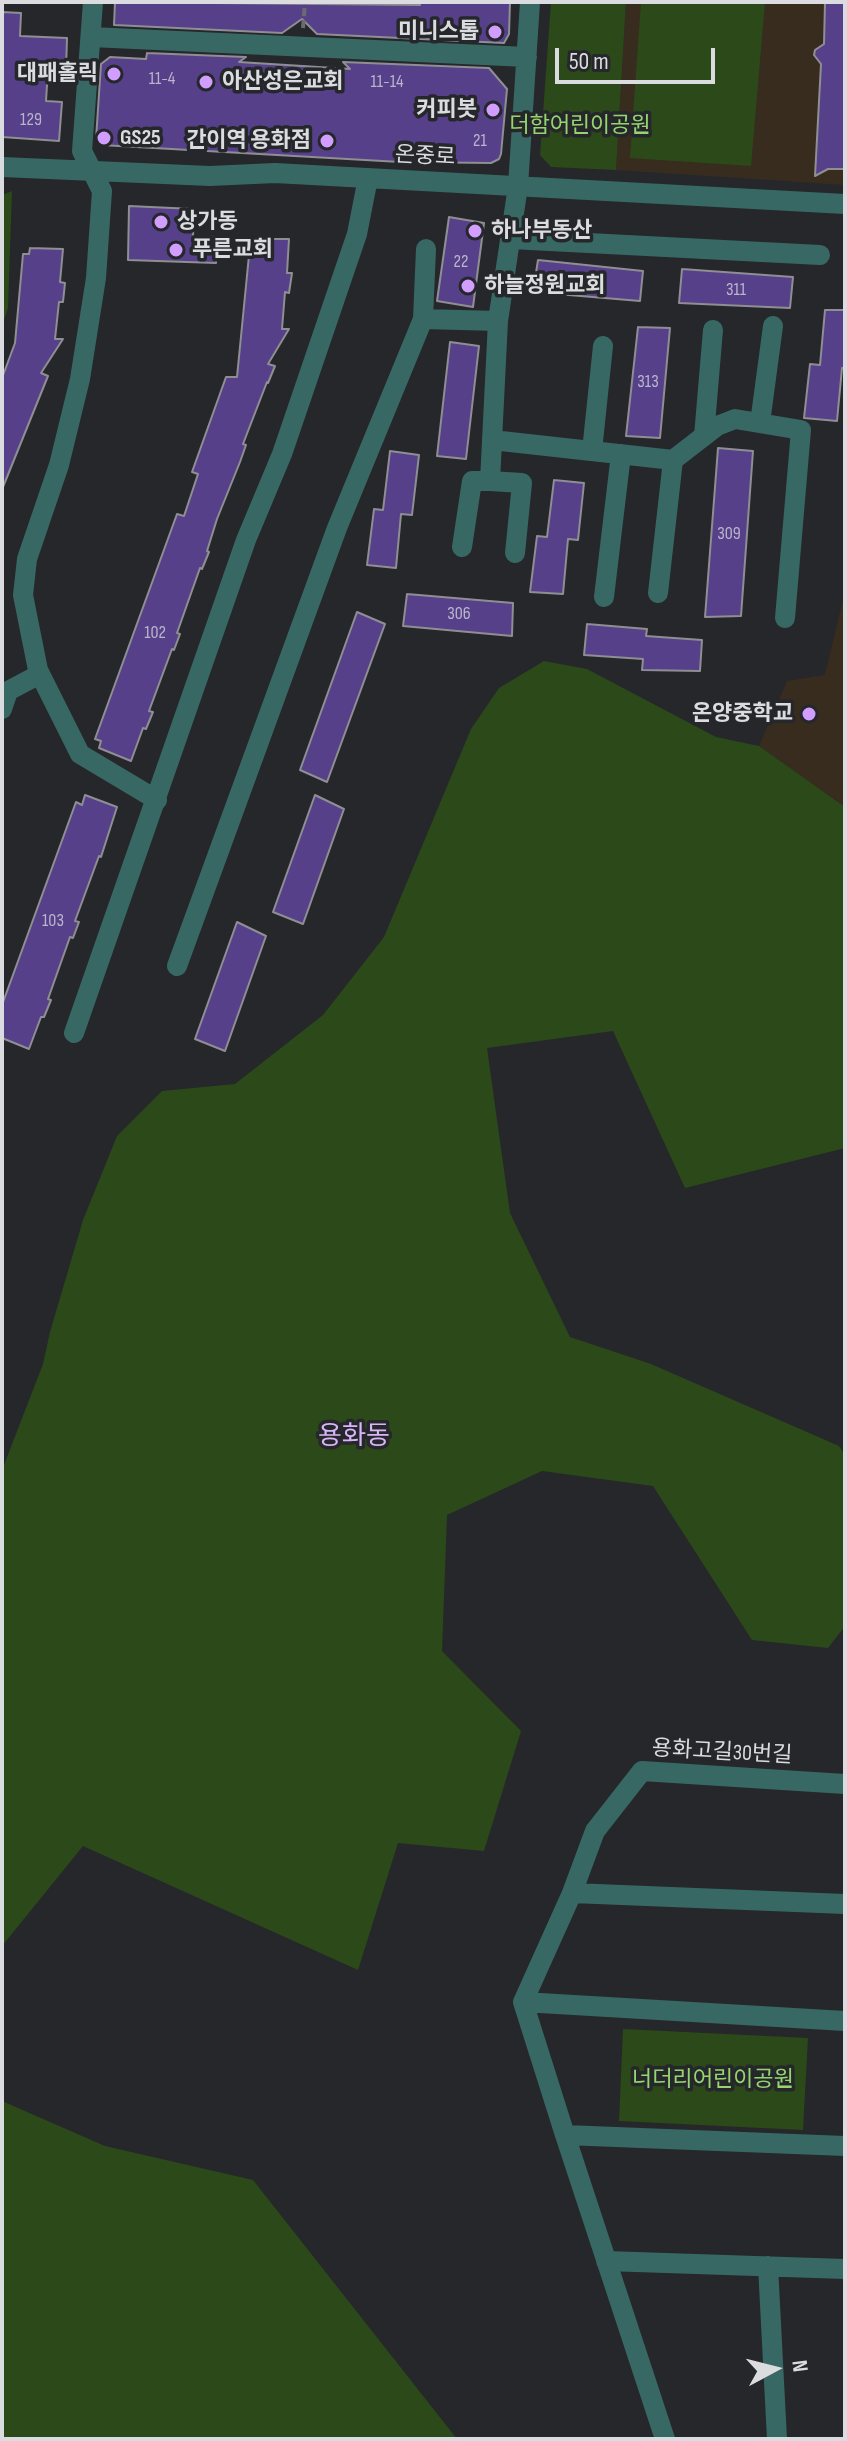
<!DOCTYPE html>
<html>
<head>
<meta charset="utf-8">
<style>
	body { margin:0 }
	#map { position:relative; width:847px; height:2441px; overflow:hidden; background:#25272b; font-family:"Sofia Sans Condensed",sans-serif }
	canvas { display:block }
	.frame { position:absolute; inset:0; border:4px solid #dbdcdf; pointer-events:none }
	.north { position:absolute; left:735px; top:2329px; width:80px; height:80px; -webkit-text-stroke:6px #25272b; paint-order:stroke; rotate:83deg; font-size:22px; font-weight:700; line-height:32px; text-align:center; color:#dbdcdf }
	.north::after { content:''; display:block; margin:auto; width:28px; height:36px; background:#dbdcdf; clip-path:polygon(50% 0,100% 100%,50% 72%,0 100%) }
	.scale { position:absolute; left:555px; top:48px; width:160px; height:36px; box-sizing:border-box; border:4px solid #dbdcdf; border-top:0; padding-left:10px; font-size:24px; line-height:28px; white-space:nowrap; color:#dbdcdf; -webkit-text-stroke:6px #25272b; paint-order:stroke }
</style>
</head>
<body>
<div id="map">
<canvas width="847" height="2441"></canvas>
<div class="frame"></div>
<div class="north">N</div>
<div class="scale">50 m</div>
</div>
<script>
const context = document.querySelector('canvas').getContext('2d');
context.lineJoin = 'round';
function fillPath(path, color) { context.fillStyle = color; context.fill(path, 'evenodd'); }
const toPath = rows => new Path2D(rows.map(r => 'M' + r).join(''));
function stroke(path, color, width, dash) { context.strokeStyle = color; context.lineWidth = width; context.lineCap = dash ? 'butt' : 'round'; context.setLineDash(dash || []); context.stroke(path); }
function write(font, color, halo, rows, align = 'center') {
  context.font = font + ' "Sofia Sans Condensed","Noto Sans KR",sans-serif'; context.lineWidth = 7; context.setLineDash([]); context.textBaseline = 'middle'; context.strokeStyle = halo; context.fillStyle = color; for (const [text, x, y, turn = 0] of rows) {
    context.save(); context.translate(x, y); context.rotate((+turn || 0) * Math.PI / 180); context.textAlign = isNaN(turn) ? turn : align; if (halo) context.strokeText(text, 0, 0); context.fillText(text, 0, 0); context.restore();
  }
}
const education = toPath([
	[626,2,845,2,845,185,616,170],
	[845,591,845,807,759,746,787,681,825,675]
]);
const green = toPath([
	[551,2,626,2,616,170,551,167,540,155],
	[641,2,765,2,751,166,630,158],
	[12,191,8,308,2,326,2,195],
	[544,661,587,669,716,737,759,746,845,807,845,1148,685,1188,613,1031,487,1048,510,1213,570,1337,651,1364,839,1446,845,1455,845,1626,828,1648,752,1640,653,1486,542,1471,447,1515,442,1651,521,1731,484,1851,398,1843,358,1970,83,1846,2,1946,2,1470,43,1364,50,1332,83,1220,117,1136,162,1091,235,1084,323,1015,384,937,471,729,499,688],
	[623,2029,808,2038,803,2130,619,2121],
	[2,2101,105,2146,253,2180,457,2439,2,2439]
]);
const building = toPath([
	[115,2,420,5,420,2,510,2,509,34,504,43,317,34,302,19,282,33,114,25,115,2],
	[825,2,845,3,845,169,828,169,815,176,821,64,814,55,815,50,824,44,825,2],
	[2,12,21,13,20,36,67,38,66,70,48,69,46,101,62,102,59,141,2,137,2,12],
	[147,53,246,57,239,62,350,69,343,62,489,68,507,89,501,154,499,159,491,163,400,162,101,145,96,139,101,64,110,57,146,59,147,53],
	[129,206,194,209,193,236,216,237,216,263,128,260,129,206],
	[449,217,484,223,473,307,437,301,449,217],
	[256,239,289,239,287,273,292,273,289,293,285,292,282,329,289,329,268,364,275,366,268,383,267,382,243,444,246,445,240,462,217,519,207,551,209,552,202,569,200,568,177,633,180,634,174,650,172,649,149,711,153,712,146,729,143,728,131,761,99,748,101,741,95,739,177,514,184,516,198,474,192,472,226,377,237,377,250,245,256,245,256,239],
	[30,248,63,249,60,282,65,283,63,302,59,302,55,339,63,339,41,373,48,376,3,487,2,378,15,343,23,254,29,254,30,248],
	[538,260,643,271,640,301,533,292,538,260],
	[682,269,793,277,790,308,679,303,682,269],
	[825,310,845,310,845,368,842,368,837,421,804,418,810,364,820,365,825,310],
	[638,327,670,328,660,438,626,436,638,327],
	[450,342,479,346,466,459,437,456,450,342],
	[718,448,753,451,741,616,705,617,718,448],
	[390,451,419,455,412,515,401,514,396,568,367,565,374,509,383,510,390,451],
	[554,480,584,483,578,540,568,539,563,594,530,592,537,536,547,537,554,480],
	[407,594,513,603,512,636,403,626,407,594],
	[357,612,385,624,327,782,300,770,357,612],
	[587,624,647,629,646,636,702,640,700,671,642,670,643,659,584,655,587,624],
	[85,795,117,807,101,857,99,856,75,921,79,922,73,938,70,937,48,999,51,1000,44,1017,41,1017,29,1049,2,1038,2,1005,76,802,82,805,85,795],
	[315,795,344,809,303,924,273,912,315,795],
	[237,922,266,936,225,1051,195,1039,237,922]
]);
const path = toPath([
	[303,28,305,2]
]);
const minor = toPath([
	[93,2,82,151,102,191,96,278,80,379,59,465,27,559,23,595,38,670,80,754,157,800],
	[91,37,527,57],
	[2,167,210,176,275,173,845,204],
	[511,239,820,255],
	[423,319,426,249],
	[498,321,490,481,522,483,515,553],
	[760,423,773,326],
	[704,436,713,330],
	[492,440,673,460,717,426,735,419,801,430,785,618],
	[592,451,603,346],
	[462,547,472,481,490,481],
	[658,593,673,460],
	[604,597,621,454],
	[2,709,8,691,40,674],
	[177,966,337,528,423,319,498,321,518,186,530,2],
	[74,1033,246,540,282,454,357,234,368,178],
	[845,1784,642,1771,595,1831,572,1893,845,1904],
	[572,1893,523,2002,565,2135,845,2146],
	[523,2002,845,2021],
	[565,2135,665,2439],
	[606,2261,845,2269],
	[768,2266,777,2439]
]);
const markers = [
	[495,32,8,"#d19dfe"],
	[114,74,8,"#d19dfe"],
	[206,82,8,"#d19dfe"],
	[493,110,8,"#d19dfe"],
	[104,138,8,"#d19dfe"],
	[327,141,8,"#d19dfe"],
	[161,222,8,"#d19dfe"],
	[475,231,8,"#d19dfe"],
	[176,250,8,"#d19dfe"],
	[468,286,8,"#d19dfe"],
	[809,714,8,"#d19dfe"]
];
const numberNames = [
	["11-4",162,79],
	["11-14",387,82],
	["129",31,120],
	["21",480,141],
	["22",461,262],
	["311",736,290],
	["313",648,382],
	["309",729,534],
	["306",459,614],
	["102",155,633],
	["103",53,921]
];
const poiNames = [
	["미니스톱",479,32,"right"],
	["대패홀릭",98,74,"right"],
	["아산성은교회",222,82],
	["커피봇",477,110,"right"],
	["GS25",120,138],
	["간이역 용화점",311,141,"right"],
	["상가동",177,222],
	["하나부동산",491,231],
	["푸른교회",192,250],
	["하늘정원교회",484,286],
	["온양중학교",793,714,"right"]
];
const parkNames = [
	["더함어린이공원",580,126],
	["너더리어린이공원",713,2080]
];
const streetNames = [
	["온중로",425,157,3],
	["용화고길30번길",722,1753,3]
];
const quarterNames = [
	["용화동",354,1437]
];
fillPath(education, '#382c1e');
fillPath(green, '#2c4919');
fillPath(building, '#57408a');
stroke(building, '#8f8e92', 2);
stroke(path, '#6a6b6f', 4, [8, 4]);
stroke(minor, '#386863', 20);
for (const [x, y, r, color] of markers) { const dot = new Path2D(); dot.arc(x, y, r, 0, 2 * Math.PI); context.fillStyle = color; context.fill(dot); stroke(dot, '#25272b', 3); }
write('18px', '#bab5ca', null, numberNames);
write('bold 22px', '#dbdcdf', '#25272b', poiNames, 'left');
write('22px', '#95d56f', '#25272b', parkNames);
write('22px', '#dbdcdf', '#25272b', streetNames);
write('26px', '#d8b5f8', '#25272b', quarterNames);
</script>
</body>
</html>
